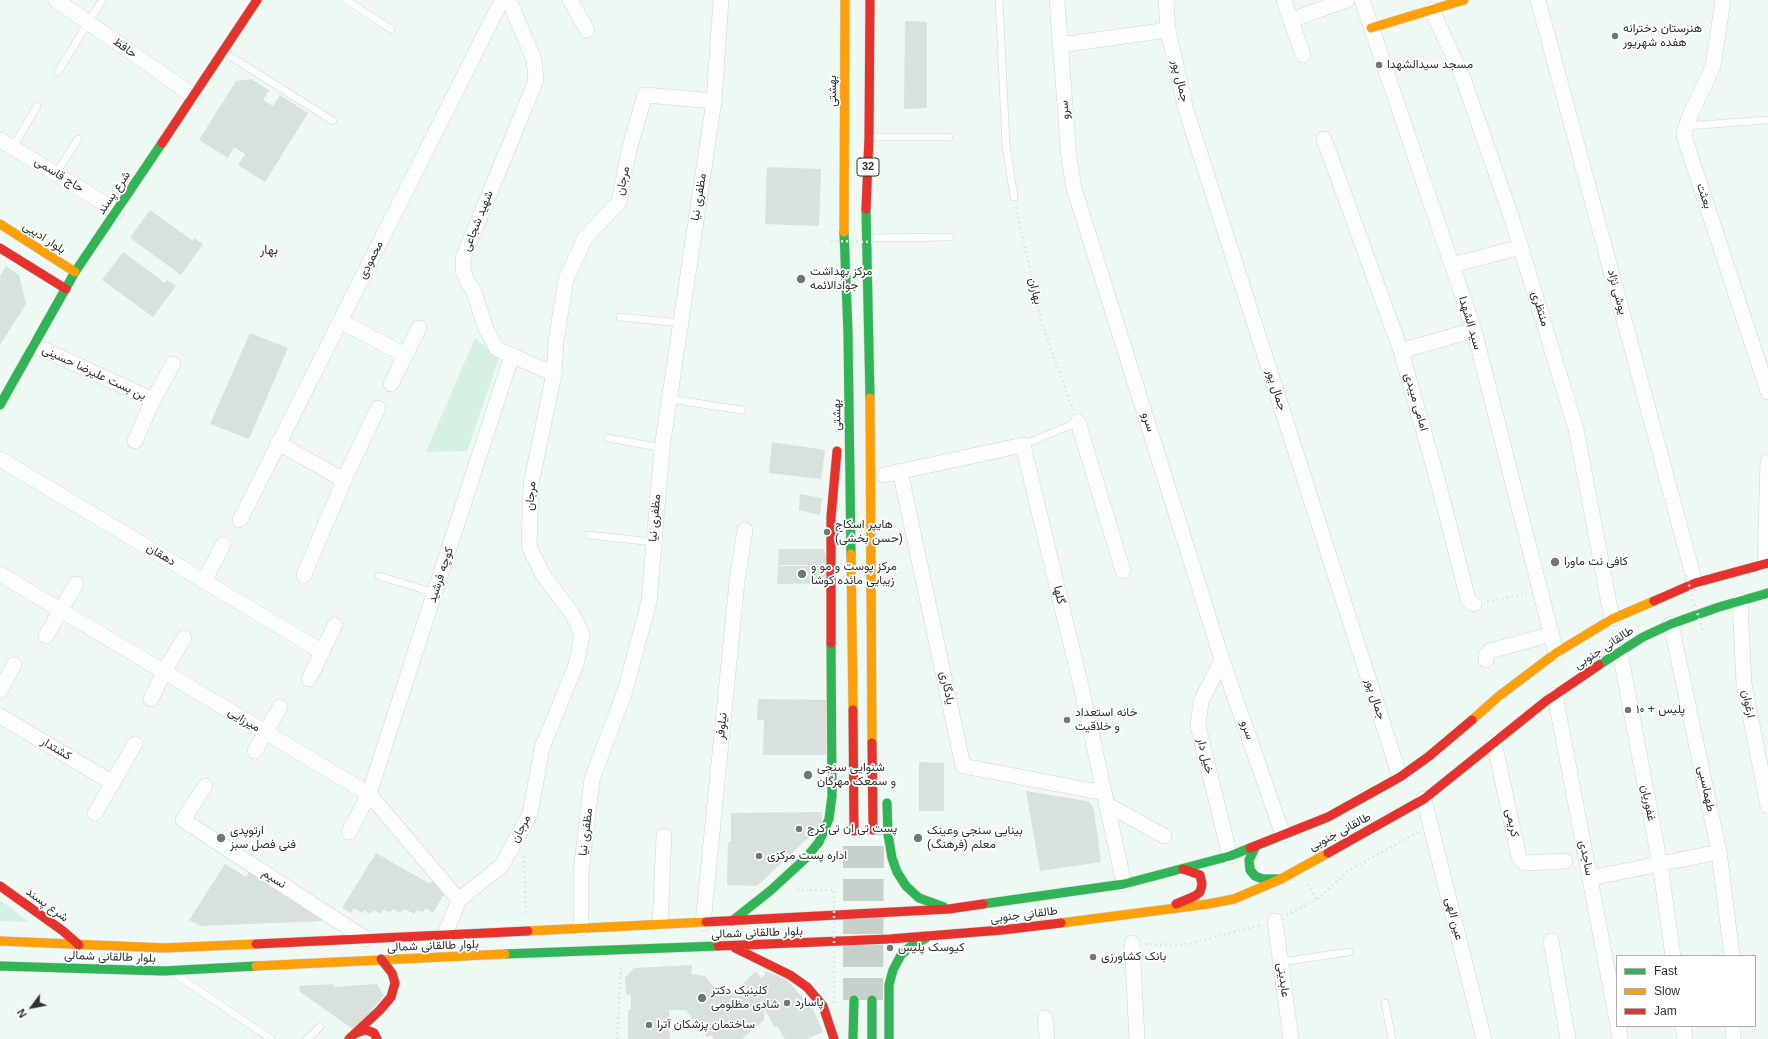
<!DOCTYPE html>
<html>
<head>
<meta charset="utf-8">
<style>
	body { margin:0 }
	#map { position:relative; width:1768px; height:1039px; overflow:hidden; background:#eef9f3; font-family:Helvetica,sans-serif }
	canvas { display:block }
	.legend { position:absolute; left:1616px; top:955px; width:140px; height:72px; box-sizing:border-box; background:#fff; border:1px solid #aaadab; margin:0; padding:5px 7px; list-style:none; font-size:12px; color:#2b322e }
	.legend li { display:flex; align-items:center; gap:8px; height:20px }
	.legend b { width:20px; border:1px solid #aaadab }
	.north { position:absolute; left:12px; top:987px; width:40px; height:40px; -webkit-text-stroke:3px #fff; paint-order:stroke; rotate:238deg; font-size:11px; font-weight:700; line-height:16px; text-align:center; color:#2b322e }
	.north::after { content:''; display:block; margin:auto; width:14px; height:18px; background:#2b322e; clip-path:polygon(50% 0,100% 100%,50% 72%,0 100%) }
</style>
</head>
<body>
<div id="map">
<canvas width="1768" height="1039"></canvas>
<ul class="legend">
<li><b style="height:5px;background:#30b455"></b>Fast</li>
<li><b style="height:5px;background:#ff9f0a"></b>Slow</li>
<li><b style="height:5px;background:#e5322d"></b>Jam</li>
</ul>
<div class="north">N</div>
</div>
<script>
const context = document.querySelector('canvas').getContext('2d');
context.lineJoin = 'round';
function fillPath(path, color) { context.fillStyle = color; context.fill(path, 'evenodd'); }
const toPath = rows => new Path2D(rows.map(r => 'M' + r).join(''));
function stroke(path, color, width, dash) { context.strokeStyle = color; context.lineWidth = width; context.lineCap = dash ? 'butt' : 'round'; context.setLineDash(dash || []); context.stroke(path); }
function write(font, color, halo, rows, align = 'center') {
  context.font = font + ' Helvetica,Vazirmatn,sans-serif'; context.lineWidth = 3.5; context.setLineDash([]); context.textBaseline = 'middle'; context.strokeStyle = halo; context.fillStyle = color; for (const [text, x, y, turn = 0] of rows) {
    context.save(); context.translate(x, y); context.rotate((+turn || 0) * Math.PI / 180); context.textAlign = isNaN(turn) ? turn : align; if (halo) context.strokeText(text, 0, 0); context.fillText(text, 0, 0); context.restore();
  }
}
const green = toPath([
	[475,338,499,358,467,451,426,452],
	[0,900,29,922,0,921]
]);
const building = toPath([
	[905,21,927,22,927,108,904,109],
	[251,79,269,90,263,100,273,106,280,95,308,113,265,182,238,165,245,154,234,147,228,158,199,140,236,81],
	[767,167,821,169,819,226,765,224],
	[150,210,193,241,194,238,203,244,181,275,130,238],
	[123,252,165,283,167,280,176,286,153,317,102,280],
	[6,266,19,275,26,304,0,345,0,276],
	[250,333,288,348,249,439,210,424],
	[772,442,825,450,821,479,769,473],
	[800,494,822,498,820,515,799,510],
	[779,549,823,549,831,565,778,565],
	[778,566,829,566,831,583,777,584],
	[758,699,826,700,826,755,763,755,764,720,757,720],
	[919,762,944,763,944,811,919,811],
	[1026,791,1087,801,1091,804,1094,810,1101,862,1040,871],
	[822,812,822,825,757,886,727,885,728,842,731,842,731,813],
	[376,853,430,884,432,881,446,891,433,913,426,908,422,912,417,910,414,914,405,909,399,913,394,909,390,912,383,910,380,914,374,910,369,914,365,910,362,913,354,908,351,913,342,908],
	[225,864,246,877,251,869,323,915,322,921,201,926,189,920],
	[692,965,691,974,705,976,719,993,722,989,725,990,730,989,733,993,756,971,761,978,765,975,764,1020,742,1039,714,1039,712,1035,707,1037,686,1010,669,1010,670,1039,628,1039,628,1010,631,1010,631,995,626,994,625,978,634,968],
	[765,971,786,979,813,1009,823,1032,806,1039,785,1039,777,1026,775,1028,765,1010],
	[334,984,334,987,377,984,384,996,354,1030,300,992,299,986]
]);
const primaryTunnel = toPath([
	[854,1000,854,831],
	[872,1000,873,830]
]);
const path = toPath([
	[1016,207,1042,324,1073,410],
	[1487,602,1527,593],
	[524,856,526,915],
	[1308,884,1317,900],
	[797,890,810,890],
	[1286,915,1317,900,1348,871,1418,832],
	[1145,944,1176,945,1192,943,1261,925],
	[617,1039,621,968]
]);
const lane = toPath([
	[346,0,391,29],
	[999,0,1006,145,1014,197],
	[225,53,333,121],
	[58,72,102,0],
	[1686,126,1768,120],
	[871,137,949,137],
	[13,147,37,106],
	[56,173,78,139],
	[868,238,950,237],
	[620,317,680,323],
	[669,399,742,410],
	[608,438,662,448],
	[1023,445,1078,422],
	[589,535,653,542],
	[379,576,435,593],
	[1280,962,1349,952],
	[178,976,271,1039],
	[1385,1003,1392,1039],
	[307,1039,320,1027]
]);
const street = toPath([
	[56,0,194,96],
	[509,0,534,60,536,80,463,258,463,270,467,281,474,292,486,329,497,349,554,374],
	[570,0,587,30],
	[1057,0,1069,158,1074,188,1222,660,1283,835],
	[1166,0,1168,30,1186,110,1400,777],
	[1284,0,1303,55],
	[1362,0,1474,330,1556,653],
	[1538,0,1695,583],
	[1723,0,1713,66,1689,118,1684,133,1685,139,1768,392],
	[1432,10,1463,78,1512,219,1576,429,1612,619],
	[1291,20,1347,0],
	[1060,45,1168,30],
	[1324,139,1401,351,1438,482,1468,599,1471,603,1474,604],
	[0,140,117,211],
	[1452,265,1521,247],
	[340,321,405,355],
	[34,345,153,400],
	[1401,351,1474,330],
	[391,384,419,328],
	[1078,422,1123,571],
	[135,441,153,400,173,364],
	[278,443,344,480],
	[0,459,321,651],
	[900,471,963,766,1104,793],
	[884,475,1023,445,1081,686,1124,884],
	[240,520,502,0],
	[1765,564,1768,462],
	[0,574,369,794,459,900],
	[304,575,344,480,378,408],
	[204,581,223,545],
	[1740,601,1744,684,1768,806],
	[1671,624,1719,852,1732,956],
	[46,636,76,584],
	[1620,652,1660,864,1673,956],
	[1222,660,1201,701,1198,726,1230,856],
	[1486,660,1486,655,1490,651,1552,634],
	[309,679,335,625],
	[0,691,14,665],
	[1555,695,1617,1021],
	[151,699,164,672,184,638],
	[0,716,113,783],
	[1494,742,1519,857,1524,863,1565,861],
	[255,751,280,707],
	[205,786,183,820,366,939],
	[1424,799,1484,1039],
	[1106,804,1164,836],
	[95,813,135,744],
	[349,832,369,794,512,355],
	[1590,878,1719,852],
	[1275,921,1291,1039],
	[703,923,737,582,745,530],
	[660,925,664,836],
	[581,928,581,872,592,779,625,691,649,602,662,448,714,101,721,0],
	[445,934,459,900,502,865,530,814,542,748,576,665,582,635,573,615,543,575,529,546,531,484,554,374,556,341,566,279,585,238,619,202,629,150,645,95,714,101],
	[1551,941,1568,1039],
	[1132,943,1137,1039],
	[1045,1018,1047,1039],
	[1618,1026,1620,1039],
	[1683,1026,1685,1039],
	[1733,1039,1733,1026]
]);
const fast = toPath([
	[866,209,870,398],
	[844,232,848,332,851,554],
	[0,405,75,272,162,143],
	[1599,665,1643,637,1671,624,1719,607,1768,593],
	[887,803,888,834,892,858,897,872,906,886,919,898,944,907],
	[1256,846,1249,860,1250,870,1255,876,1263,879,1281,879],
	[983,904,1124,884,1230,856,1250,848],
	[732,921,770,891,806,858,819,842,829,819,832,796,831,643],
	[505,954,718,946],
	[0,966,164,971,256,966],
	[872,1000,872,1039],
	[853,1039,854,1000],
	[889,1039,889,985,893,970,901,955,911,946,926,938]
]);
const slow = toPath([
	[1371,28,1464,0],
	[0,224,75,272],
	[844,232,845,0],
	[870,398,872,743],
	[851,554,853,710],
	[1472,720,1499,696,1556,653,1612,619,1654,601],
	[1061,923,1208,904,1234,899,1281,879,1328,853],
	[528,931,706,922],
	[0,941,164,948,256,944],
	[256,966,505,954]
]);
const jam = toPath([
	[162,143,257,0],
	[866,209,869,137,870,0],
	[0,248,66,289],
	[1654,601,1695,583,1768,563],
	[831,643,831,517,837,451],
	[853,710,854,831],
	[872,743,873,830],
	[1250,848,1328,817,1400,777,1428,757,1472,720],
	[1328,853,1424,799,1546,701,1599,665],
	[0,886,63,931,79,945],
	[1176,904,1195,896,1200,892,1202,884,1200,875,1183,869],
	[706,922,949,909,983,904],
	[256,944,528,931],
	[718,946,890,939,1002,930,1061,923],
	[735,948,790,975,807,987,823,1006,834,1039],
	[356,1033,365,1030,369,1031,374,1033,377,1039],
	[349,1039,380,1010,391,997,395,983,392,973,381,959]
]);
const pathBridge = toPath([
	[831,241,878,242],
	[1686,575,1703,632],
	[810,890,834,890,834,1004]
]);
const markers = [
	[1615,36,4,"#6f7873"],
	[1379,65,4,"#6f7873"],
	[801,279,5,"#6f7873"],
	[827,532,4,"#6f7873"],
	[1555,562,5,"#6f7873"],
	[802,574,5,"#6f7873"],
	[1628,710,4,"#6f7873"],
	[1067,720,4,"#6f7873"],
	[808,775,5,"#6f7873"],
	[799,829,4,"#6f7873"],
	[221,838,5,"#6f7873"],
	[918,838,5,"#6f7873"],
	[759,856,4,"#6f7873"],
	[890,948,4,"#6f7873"],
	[1093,957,4,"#6f7873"],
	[702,998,5,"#6f7873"],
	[787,1003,4,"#6f7873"],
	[649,1025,4,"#6f7873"]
];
const shields = [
	[868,167,22]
];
const shieldNames = [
	["32",868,167]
];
const poiNames = [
	["هنرستان دخترانه",1623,29],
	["هفده شهریور",1623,43],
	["مسجد سیدالشهدا",1387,65],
	["مرکز بهداشت",810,272],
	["جوادالائمه",810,286],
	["هایپر اسکاج",835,525],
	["(حسن بخشی)",835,539],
	["کافی نت ماورا",1564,562],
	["مرکز پوست و مو و",811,567],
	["زیبایی مائده کوشا",811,581],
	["پلیس + ۱۰",1636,710],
	["خانه استعداد",1075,713],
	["و خلاقیت",1075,727],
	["شنوایی سنجی",817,768],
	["و سمعک مهرگان",817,782],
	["پست تی ان تی کرج",807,829],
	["ارتوپدی",230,831],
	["فنی فصل سبز",230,845],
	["بینایی سنجی وعینک",927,831],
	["معلم (فرهنگ)",927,845],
	["اداره پست مرکزی",767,856],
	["کیوسک پلیس",898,948],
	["بانک کشاورزی",1101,957],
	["کلینیک دکتر",711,991],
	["شادی مظلومی",711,1005],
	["پاسارد",795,1003],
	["ساختمان پزشکان آترا",657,1025]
];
const streetNames = [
	["حافظ",125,48,35],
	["جمال پور",1180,81,77],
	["بهشتى",833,91,-90],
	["سرو",1065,110,-94],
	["حاج قاسمی",59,175,32],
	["مرجان",623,181,-78],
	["شرع پسند",114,193,-56],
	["بعثت",1704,196,72],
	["مظفری نیا",699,197,-81],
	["شهید شجاعی",478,221,-68],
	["بلوار ادیبی",44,238,33],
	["محمودی",371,260,-63],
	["بهاران",1035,291,77],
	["یوشی نژاد",1617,292,75],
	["منتظری",1540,309,73],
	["سید الشهدا",1470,323,73],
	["بن بست علیرضا حسینی",94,373,25],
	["جمال پور",1276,390,72],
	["امامی میبدی",1416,402,74],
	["بهشتى",837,415,-91],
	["سرو",1148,422,73],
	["مرجان",531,496,-86],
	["مظفری نیا",655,518,-85],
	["دهقان",161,555,31],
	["كوچه فرشيد",441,575,-72],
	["گلها",1059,595,77],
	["طالقانی جنوبی",1604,648,-33],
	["یادگاری",947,688,78],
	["جمال پور",1375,699,72],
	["ارغوان",1748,704,79],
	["میرزایی",244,720,31],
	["نیلوفر",722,726,-84],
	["سرو",1247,730,71],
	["کشتدار",56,749,31],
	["خیل دار",1205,756,76],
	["طهماسبی",1706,789,78],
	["غفوریان",1648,803,79],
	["کریمی",1512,823,78],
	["مرجان",521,829,-63],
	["مظفری نیا",586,832,-83],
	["طالقانی جنوبی",1340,832,-28],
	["ساجدی",1586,858,79],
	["نسیم",274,879,33],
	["شرع پسند",47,905,36],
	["طالقانی جنوبی",1024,915,-7],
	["عین الهی",1454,919,76],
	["بلوار طالقانی شمالی",757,933,-2],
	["بلوار طالقانی شمالی",433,946,-2],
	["بلوار طالقانی شمالی",110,957,2],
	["عابدینی",1283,980,82]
];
const neighbourhoodNames = [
	["بهار",269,250]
];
fillPath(green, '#d5f1e2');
fillPath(building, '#d9e1dd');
stroke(primaryTunnel, '#c7d1cc', 22, [22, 11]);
stroke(lane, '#cdd5d1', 8);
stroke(street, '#cdd5d1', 16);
stroke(fast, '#cdd5d1', 10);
stroke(slow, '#cdd5d1', 10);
stroke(jam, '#cdd5d1', 10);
stroke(path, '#e1e5e3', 2.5, [2, 3]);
stroke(lane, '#fcfefd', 7);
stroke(street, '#fcfefd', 15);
stroke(fast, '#30b455', 9);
stroke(slow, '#ff9f0a', 9);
stroke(jam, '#e5322d', 9);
stroke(pathBridge, '#e1e5e3', 2.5, [2, 3]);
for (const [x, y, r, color] of markers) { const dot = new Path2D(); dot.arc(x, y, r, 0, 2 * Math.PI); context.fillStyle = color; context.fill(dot); stroke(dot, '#fff', 1.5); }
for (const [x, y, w] of shields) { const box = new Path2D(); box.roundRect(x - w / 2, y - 9, w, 18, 3); context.fillStyle = '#fff'; context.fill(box); stroke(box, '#2b322e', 1); }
write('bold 11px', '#2b322e', null, shieldNames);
write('12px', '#2b322e', '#fff', poiNames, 'left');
write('12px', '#2b322e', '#fff', streetNames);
write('13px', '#452057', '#fff', neighbourhoodNames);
</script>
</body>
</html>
